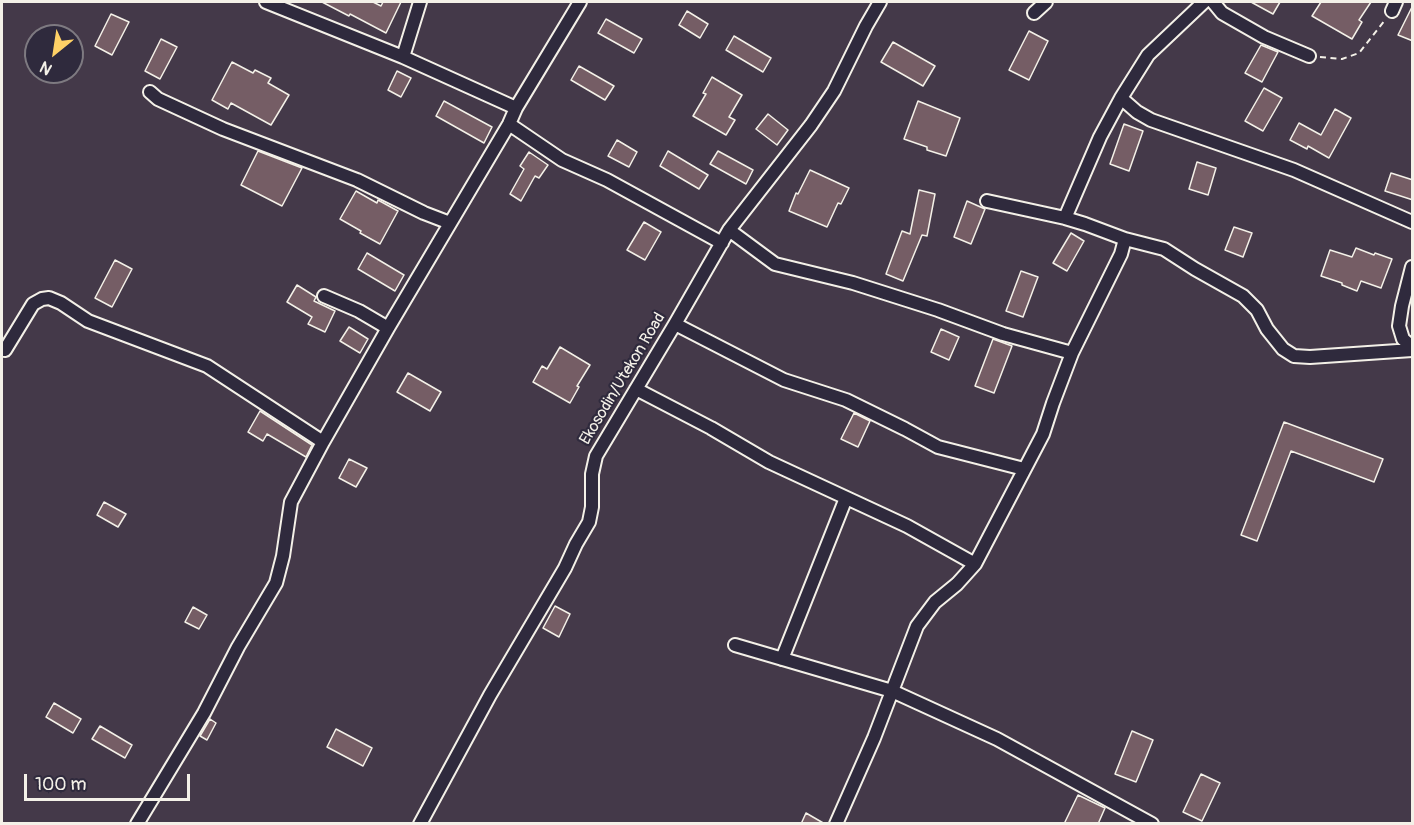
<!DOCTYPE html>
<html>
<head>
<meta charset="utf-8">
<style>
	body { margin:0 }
	#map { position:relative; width:1414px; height:825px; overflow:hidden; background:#443949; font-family:Pangolin,sans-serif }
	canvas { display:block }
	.frame { position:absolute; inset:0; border:3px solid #f4f1e8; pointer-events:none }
	.north { position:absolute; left:24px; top:24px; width:60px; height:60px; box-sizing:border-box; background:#2f2a3d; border:2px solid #7e7a81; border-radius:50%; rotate:210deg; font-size:16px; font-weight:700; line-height:24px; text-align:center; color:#f4f1e8 }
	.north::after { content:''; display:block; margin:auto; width:21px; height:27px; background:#ffd166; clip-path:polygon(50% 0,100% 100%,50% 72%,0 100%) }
	.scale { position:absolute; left:24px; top:774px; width:166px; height:27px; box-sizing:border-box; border:3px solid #f4f1e8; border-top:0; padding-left:8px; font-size:18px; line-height:21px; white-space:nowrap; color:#f4f1e8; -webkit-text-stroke:4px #2f2a3d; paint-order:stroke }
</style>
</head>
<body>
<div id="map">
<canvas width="1414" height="825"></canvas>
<div class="frame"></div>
<div class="north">N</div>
<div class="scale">100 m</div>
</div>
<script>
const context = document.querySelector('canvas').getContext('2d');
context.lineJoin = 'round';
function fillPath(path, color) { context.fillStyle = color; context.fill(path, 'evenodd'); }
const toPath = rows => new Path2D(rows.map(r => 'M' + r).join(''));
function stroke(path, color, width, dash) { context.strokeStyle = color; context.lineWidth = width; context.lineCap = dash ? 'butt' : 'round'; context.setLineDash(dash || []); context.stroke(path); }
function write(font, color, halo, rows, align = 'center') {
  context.font = font + ' Pangolin,sans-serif'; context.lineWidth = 4.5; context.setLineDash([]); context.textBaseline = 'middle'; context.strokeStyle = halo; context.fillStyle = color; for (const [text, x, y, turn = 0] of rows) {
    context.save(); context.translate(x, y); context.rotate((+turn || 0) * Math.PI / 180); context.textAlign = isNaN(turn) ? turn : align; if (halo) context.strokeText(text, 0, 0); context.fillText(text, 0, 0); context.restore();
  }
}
const building = toPath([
	[322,2,373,2,381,6,383,2,401,2,386,33,350,14,349,16,322,2],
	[1251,2,1280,2,1273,14,1251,2],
	[1321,2,1371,2,1359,20,1362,22,1352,39,1312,16,1321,2],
	[1413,5,1413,41,1398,35,1413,5],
	[687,11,708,24,700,38,679,25,687,11],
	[111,14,129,22,112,55,95,46,111,14],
	[606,19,642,39,634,53,598,33,606,19],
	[1029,31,1048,41,1029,80,1009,70,1029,31],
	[734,36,771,58,763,72,726,50,734,36],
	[161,39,177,47,160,79,145,71,161,39],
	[893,42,935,66,923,86,881,62,893,42],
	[1261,45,1278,52,1262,82,1245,73,1261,45],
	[232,62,253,73,255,70,271,78,268,83,289,95,271,125,231,103,228,109,212,100,232,62],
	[579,66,614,86,605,100,571,80,579,66],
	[397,71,411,78,401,97,388,90,397,71],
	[712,77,742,95,729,117,735,120,726,135,693,116,706,94,703,93,712,77],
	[1264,88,1282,98,1263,131,1245,121,1264,88],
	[444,101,492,127,484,143,436,116,444,101],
	[918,101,960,118,946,156,927,150,927,147,904,139,918,101],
	[1335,109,1351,118,1329,158,1308,146,1307,149,1290,140,1299,123,1321,135,1335,109],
	[768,114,788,130,777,145,756,129,768,114],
	[1124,124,1143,131,1129,171,1110,164,1124,124],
	[617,140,637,152,629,167,608,156,617,140],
	[258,151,302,168,282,206,241,185,258,151],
	[668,151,708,175,699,189,660,166,668,151],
	[718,151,753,170,746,184,710,164,718,151],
	[529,152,548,165,539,178,535,176,521,201,510,194,524,169,520,166,529,152],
	[1197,162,1216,168,1208,195,1189,189,1197,162],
	[810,170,849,188,841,204,838,203,827,227,789,211,796,193,798,194,810,170],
	[1391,173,1413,180,1413,200,1385,191,1391,173],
	[919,190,935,194,927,236,922,235,903,281,886,274,902,231,910,234,919,190],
	[356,191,377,203,378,200,398,211,380,244,360,233,361,231,340,219,356,191],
	[967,201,985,209,971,244,954,237,967,201],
	[644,222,661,232,645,260,627,250,644,222],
	[1234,227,1252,233,1243,257,1225,250,1234,227],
	[1071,233,1084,241,1067,271,1053,263,1071,233],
	[1356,248,1374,255,1375,253,1392,259,1381,288,1361,281,1357,291,1342,285,1342,283,1321,276,1330,250,1352,257,1356,248],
	[367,253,404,275,395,291,358,269,367,253],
	[115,260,132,269,112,307,95,298,115,260],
	[1021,271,1038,277,1023,317,1006,311,1021,271],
	[297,285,316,297,314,301,335,311,325,332,308,324,312,317,287,302,297,285],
	[349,327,368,339,360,353,340,341,349,327],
	[941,329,959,337,949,360,931,352,941,329],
	[993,339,1012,346,994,393,975,386,993,339],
	[560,347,590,365,577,386,579,387,570,403,533,382,542,366,547,369,560,347],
	[408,373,441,392,430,411,397,392,408,373],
	[260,411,312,445,306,457,267,434,263,441,248,432,260,411],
	[854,413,870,421,858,447,841,439,854,413],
	[1284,422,1383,459,1374,482,1291,451,1257,541,1241,535,1284,422],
	[349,459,367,468,356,487,339,478,349,459],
	[104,502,126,514,118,527,97,515,104,502],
	[555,606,570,614,559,637,543,628,555,606],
	[193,607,207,615,199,629,185,622,193,607],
	[54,703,81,719,73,733,46,717,54,703],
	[210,719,216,723,207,740,200,736,210,719],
	[100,726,132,745,125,758,92,739,100,726],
	[336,729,372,748,363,766,327,747,336,729],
	[1132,731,1153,740,1136,782,1115,774,1132,731],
	[1201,774,1220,783,1202,821,1183,812,1201,774],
	[1078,795,1105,808,1098,824,1064,824,1078,795],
	[806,813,825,824,801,824,806,813]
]);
const path = toPath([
	[1320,57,1342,59,1359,53,1385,20]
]);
const minor = toPath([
	[266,2,403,57,516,108],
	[1213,2,1222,13,1264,37,1309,56],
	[1392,11,1396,2],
	[1034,13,1046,2],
	[403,57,420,2],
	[150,92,158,99,223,129,357,180,424,213,450,223],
	[1121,98,1137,112,1151,120,1294,170,1412,222],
	[509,124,562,160,607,180,722,243],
	[987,201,1065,218,1085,224,1125,239,1164,249,1195,269,1243,296,1257,310,1267,329,1283,349,1294,356,1310,357,1412,350],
	[1065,218,1100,137,1121,98,1148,55,1204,2],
	[729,230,775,264,853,283,938,310,1003,334,1072,353],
	[1412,267,1402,306,1399,326,1403,339,1412,347],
	[324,296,359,311,388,328],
	[675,324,784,380,846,400,905,429,938,447,1024,469],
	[5,350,33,304,42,299,49,298,61,303,88,321,207,366,323,442],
	[636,389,711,428,769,462,907,526,975,564],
	[735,645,892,691,997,739,1152,824],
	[782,659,846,498],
	[137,824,204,713,238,647,276,583,283,556,291,502,323,442,388,328,509,124,516,108,580,2],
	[420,824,490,695,565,568,576,544,589,522,592,507,592,474,596,456,675,324,729,230,811,125,834,91,866,26,880,2],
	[836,824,874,738,917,626,935,602,957,584,975,564,1043,434,1053,403,1072,353,1121,254,1125,239]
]);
const streetNames = [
	["Ekosodin/Utekon Road",623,379,-59]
];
fillPath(building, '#755d65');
stroke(building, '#f4f1e8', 1.5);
stroke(minor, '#f4f1e8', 16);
stroke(path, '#f4f1e8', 2, [6, 4.5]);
stroke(minor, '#2f2a3d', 12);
write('16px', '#f4f1e8', '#2f2a3d', streetNames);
</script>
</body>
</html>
